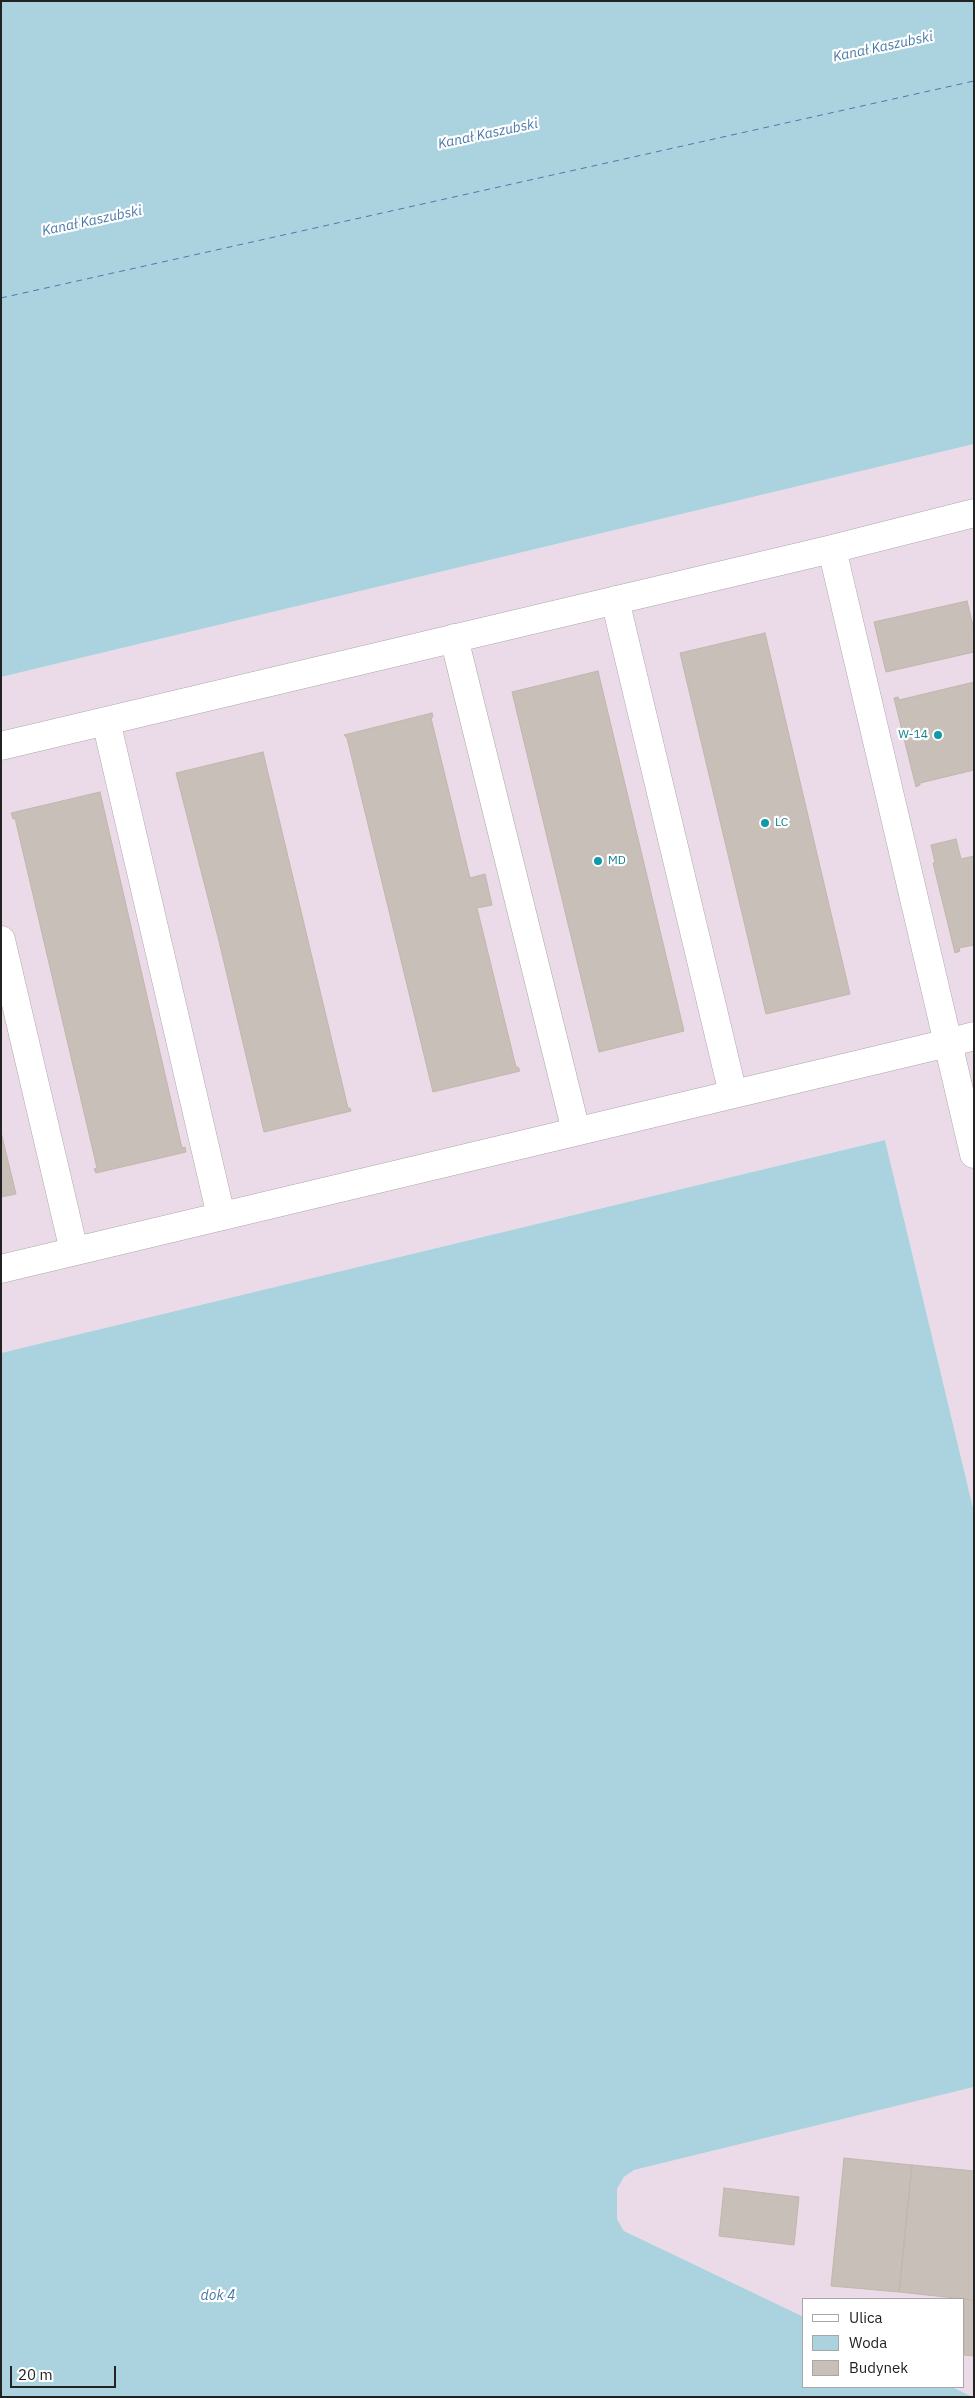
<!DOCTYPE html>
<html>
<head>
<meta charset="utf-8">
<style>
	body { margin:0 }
	#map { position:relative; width:975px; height:2398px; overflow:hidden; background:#f2efe9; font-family:"IBM Plex Sans",sans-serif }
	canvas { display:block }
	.frame { position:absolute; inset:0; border:2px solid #222; pointer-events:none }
	.legend { position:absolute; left:802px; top:2298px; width:162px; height:90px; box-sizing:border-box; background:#fff; border:1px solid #a7a7a7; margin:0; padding:6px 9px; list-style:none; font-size:15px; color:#222 }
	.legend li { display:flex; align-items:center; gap:10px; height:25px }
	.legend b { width:25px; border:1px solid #a7a7a7 }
	.scale { position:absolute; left:10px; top:2366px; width:106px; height:22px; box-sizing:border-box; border:2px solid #222; border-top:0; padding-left:6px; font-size:15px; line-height:18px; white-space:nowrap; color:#222; -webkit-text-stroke:4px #fff; paint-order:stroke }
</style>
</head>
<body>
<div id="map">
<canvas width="975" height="2398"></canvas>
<div class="frame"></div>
<ul class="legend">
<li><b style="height:6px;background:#fff"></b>Ulica</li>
<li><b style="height:14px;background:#aad3df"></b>Woda</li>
<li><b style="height:14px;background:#c7bfb8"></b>Budynek</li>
</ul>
<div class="scale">20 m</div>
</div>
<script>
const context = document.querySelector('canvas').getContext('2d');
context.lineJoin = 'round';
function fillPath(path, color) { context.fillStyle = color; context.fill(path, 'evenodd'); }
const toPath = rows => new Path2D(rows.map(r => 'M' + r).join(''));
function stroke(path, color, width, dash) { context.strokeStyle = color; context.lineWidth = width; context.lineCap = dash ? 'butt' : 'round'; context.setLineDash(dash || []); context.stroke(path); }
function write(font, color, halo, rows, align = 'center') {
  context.font = font + ' "IBM Plex Sans",sans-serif'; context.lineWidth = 4.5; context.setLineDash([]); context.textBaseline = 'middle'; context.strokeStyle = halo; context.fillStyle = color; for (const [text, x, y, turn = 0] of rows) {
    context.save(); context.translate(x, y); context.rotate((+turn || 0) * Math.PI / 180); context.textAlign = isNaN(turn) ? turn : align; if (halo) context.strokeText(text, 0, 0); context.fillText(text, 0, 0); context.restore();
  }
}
const industrial = toPath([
	[974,444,974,1512,885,1140,1,1353,1,677],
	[974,2087,974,2397,952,2387,964,2387,964,2299,804,2299,804,2317,624,2231,617,2219,617,2189,624,2177,634,2170]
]);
const water = toPath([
	[1,1,974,1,974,444,1,677],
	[885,1140,974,1512,974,2087,634,2170,624,2177,617,2189,617,2219,624,2231,804,2317,804,2387,952,2387,973,2397,1,2397,1,1353]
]);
const ferry = toPath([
	[1,298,974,81]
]);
const building = toPath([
	[967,601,974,630,974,652,886,672,874,622,967,601],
	[765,633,850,994,766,1014,680,653,765,633],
	[598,671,684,1031,599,1052,512,692,598,671],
	[974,682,974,770,920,783,920,785,916,787,894,698,898,697,899,700,974,682],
	[432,713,433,717,431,718,470,878,485,874,492,905,477,908,516,1067,518,1067,520,1071,433,1092,347,738,344,735,432,713],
	[263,752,348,1108,350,1108,351,1111,264,1132,219,941,176,773,263,752],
	[100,792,182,1148,185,1147,186,1152,96,1173,94,1169,97,1168,15,818,13,819,11,813,100,792],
	[956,839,961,859,974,856,974,945,959,948,960,951,955,953,933,863,935,863,931,845,956,839],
	[1,1132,16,1194,1,1197,1,1132],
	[844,2158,912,2165,899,2292,831,2286,844,2158],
	[912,2165,974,2171,974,2300,899,2292,912,2165],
	[724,2188,799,2197,794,2245,719,2236,724,2188],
	[961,2299,962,2299,974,2300,974,2356,964,2355,964,2299,961,2299]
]);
const minor = toPath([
	[832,549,974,513],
	[615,600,733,1094],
	[454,638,576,1131],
	[106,721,221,1216],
	[1,746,832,549,948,1043,1,1269],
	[1,940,74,1251],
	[974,1036,948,1043,974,1154]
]);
const markers = [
	[938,735,5,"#0f9aa8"],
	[765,823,5,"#0f9aa8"],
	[598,861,5,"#0f9aa8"]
];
const cultureNames = [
	["W-14",928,735,"right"],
	["LC",775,823],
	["MD",608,861]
];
const waterNames = [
	["Kanał Kaszubski",883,47,-12],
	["Kanał Kaszubski",488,134,-12],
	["Kanał Kaszubski",92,221,-12],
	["dok 4",218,2296]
];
fillPath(industrial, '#ebdbe8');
fillPath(water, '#aad3df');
stroke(ferry, '#4a7aab', 1, [6, 5]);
fillPath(building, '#c7bfb8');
stroke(building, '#c4b6ab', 1);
stroke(minor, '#a9a9a9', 29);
stroke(minor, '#fff', 28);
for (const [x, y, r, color] of markers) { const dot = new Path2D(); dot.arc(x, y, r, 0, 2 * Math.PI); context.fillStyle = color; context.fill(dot); stroke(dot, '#fff', 2); }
write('12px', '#0d838f', '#fff', cultureNames, 'left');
write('italic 14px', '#4a7aab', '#fff', waterNames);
</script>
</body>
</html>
